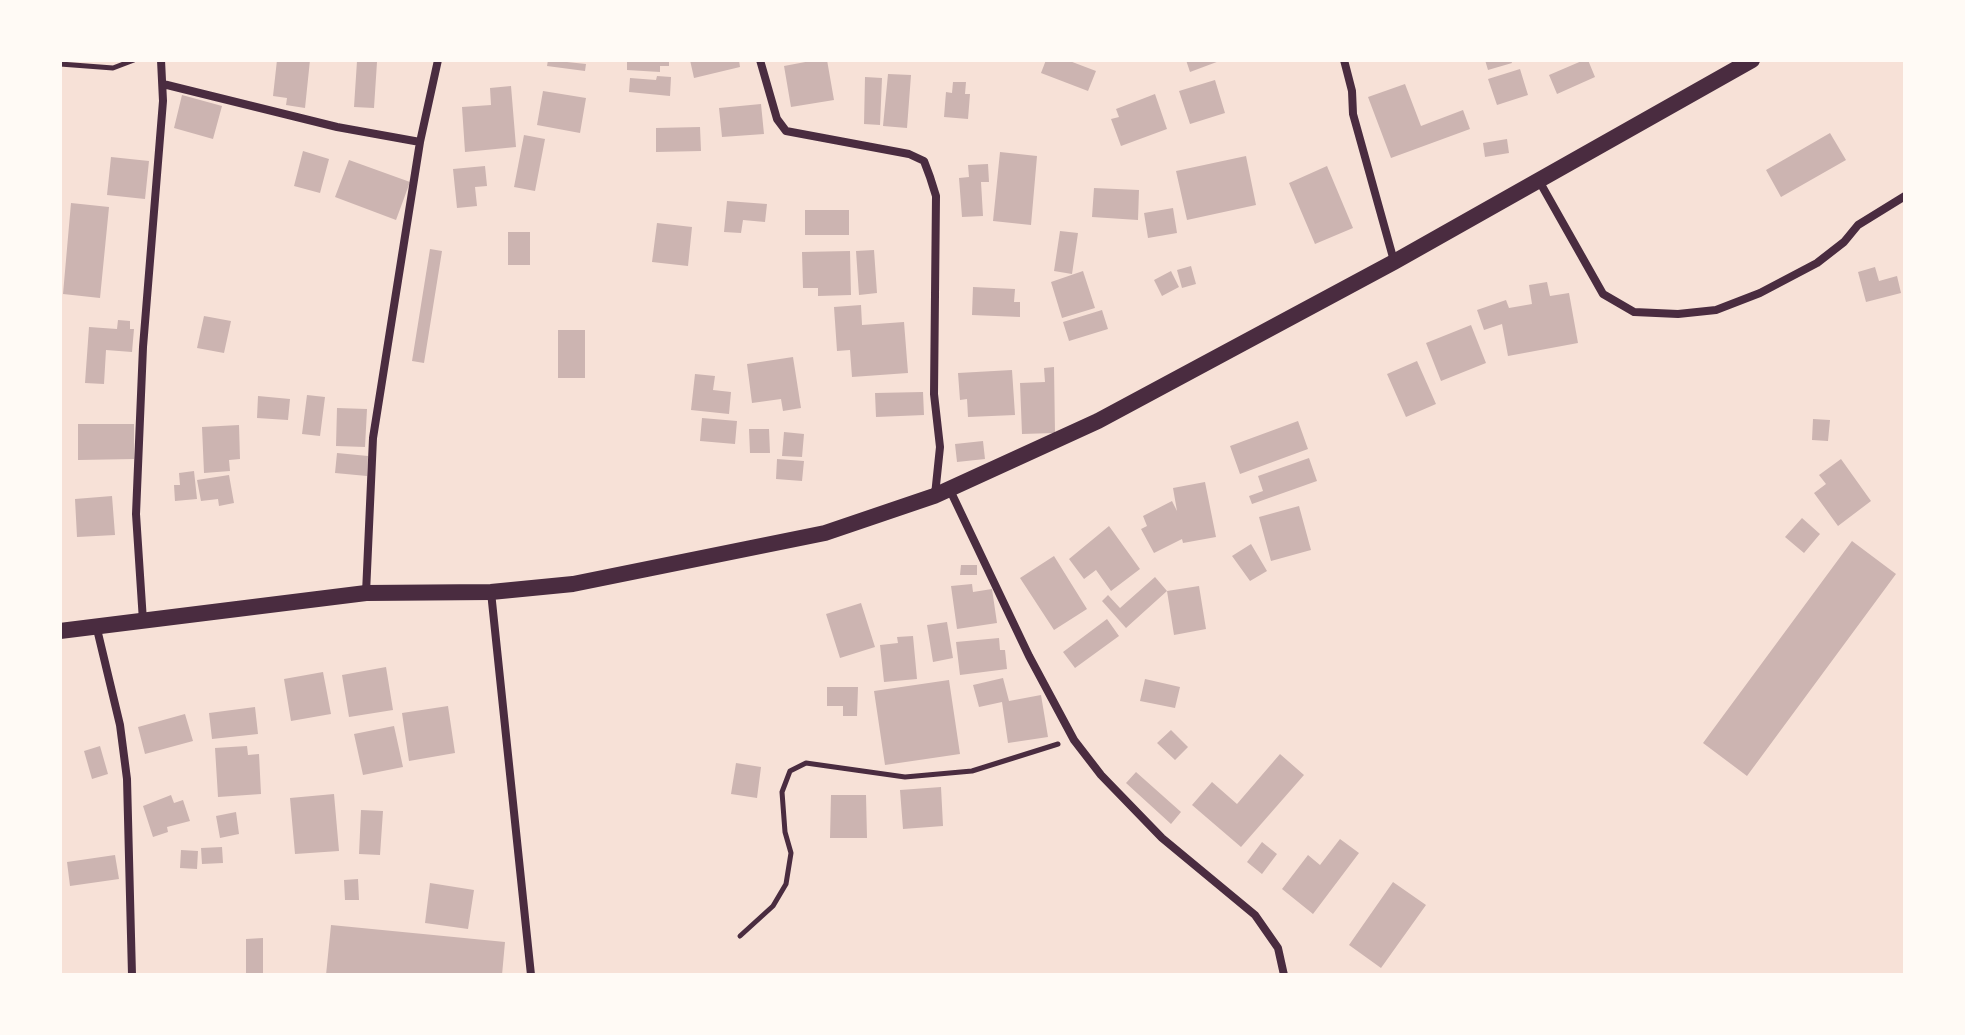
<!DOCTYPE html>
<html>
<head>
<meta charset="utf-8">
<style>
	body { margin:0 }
	#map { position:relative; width:1965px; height:1035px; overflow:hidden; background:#f7e1d7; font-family:"Crimson Pro",serif }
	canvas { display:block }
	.frame { position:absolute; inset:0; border:62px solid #fffaf5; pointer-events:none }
</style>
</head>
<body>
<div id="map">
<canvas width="1965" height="1035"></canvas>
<div class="frame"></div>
</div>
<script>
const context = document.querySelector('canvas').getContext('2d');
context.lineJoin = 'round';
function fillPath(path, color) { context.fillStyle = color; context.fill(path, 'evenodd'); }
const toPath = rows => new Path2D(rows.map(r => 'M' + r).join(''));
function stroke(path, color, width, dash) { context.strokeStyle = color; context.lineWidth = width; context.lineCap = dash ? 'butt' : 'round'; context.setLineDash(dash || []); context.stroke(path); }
const building = toPath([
	[277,60,310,60,305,108,286,105,287,98,273,96],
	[548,60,586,64,585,71,547,66],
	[627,60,669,60,669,66,660,66,660,72,627,70],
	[690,60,739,60,740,67,694,78],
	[816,60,827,60,834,100,791,107,784,66],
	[1046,60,1067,60,1096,71,1088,91,1041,73],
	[1186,60,1222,60,1190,72],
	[1485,60,1511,60,1512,63,1488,70],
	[1584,60,1588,60,1595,77,1557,94,1549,75],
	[357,61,377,62,374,108,354,107],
	[1520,69,1528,95,1497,105,1488,79],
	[888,74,911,75,907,128,883,126],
	[657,76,671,77,670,96,629,92,630,78,656,80],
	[865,77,882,78,880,125,864,124],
	[1215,80,1225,113,1190,124,1179,91],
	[953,82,966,82,965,94,970,94,968,119,944,117,946,92,952,93],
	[1405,84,1421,126,1463,110,1470,129,1391,158,1368,97],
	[511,86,516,147,465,152,462,107,491,105,490,88],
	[543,91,586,98,580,133,537,125],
	[1155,94,1167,129,1121,146,1111,119,1119,117,1116,109],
	[182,95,222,106,213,139,174,128],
	[761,104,764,134,722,137,719,108],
	[700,127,701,151,656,152,656,128],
	[1830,133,1846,160,1781,197,1766,170],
	[524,135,545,139,535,191,514,187],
	[1507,139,1509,153,1485,157,1483,143],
	[303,151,329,159,320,193,294,186],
	[1000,152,1037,156,1031,225,993,221],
	[1246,156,1256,205,1187,220,1176,171],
	[111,157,149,161,145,199,107,195],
	[349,160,410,182,396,220,335,197],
	[988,164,989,182,981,182,983,216,962,217,959,178,969,177,968,165],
	[485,166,487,186,475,187,477,206,457,208,453,169],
	[1327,166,1353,228,1315,244,1289,183],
	[1094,188,1139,190,1138,220,1092,217],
	[727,201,767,204,765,222,743,220,741,233,724,232],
	[71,203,109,207,100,298,63,294],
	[1173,208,1177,233,1148,238,1144,213],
	[805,210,849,210,849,235,805,235],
	[657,223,692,227,688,266,652,262],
	[1060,231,1078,233,1072,274,1054,271],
	[508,232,530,232,530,265,508,265],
	[430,249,442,251,424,363,412,361],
	[874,250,877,293,859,295,856,251],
	[850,251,851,295,818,296,818,288,803,288,802,252],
	[1191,266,1196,284,1182,288,1177,270],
	[1875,267,1879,281,1897,276,1901,293,1866,302,1858,272],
	[1083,271,1095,308,1062,318,1051,282],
	[1171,271,1179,287,1162,296,1154,280],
	[1547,282,1550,296,1569,293,1578,343,1508,356,1502,324,1484,330,1477,310,1506,300,1509,308,1532,304,1529,285],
	[973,287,1015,289,1014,302,1020,302,1020,317,972,315],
	[861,305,862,325,904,322,908,373,852,377,850,350,837,351,834,307],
	[1102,310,1108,329,1069,341,1063,322],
	[204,316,231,321,224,353,197,348],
	[118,320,130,321,130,329,134,329,132,352,106,350,104,384,85,383,89,327,117,329],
	[1471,325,1486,363,1441,381,1426,343],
	[558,330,585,330,585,378,558,378],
	[793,357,801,408,783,411,781,399,752,403,747,364],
	[1417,361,1436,404,1406,417,1387,374],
	[1054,367,1055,433,1022,434,1020,383,1045,382,1044,368],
	[1012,370,1015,415,968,417,967,399,960,400,958,373],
	[695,374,715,376,713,390,731,392,729,414,691,410],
	[923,392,924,415,876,417,875,393],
	[307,395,325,397,320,436,302,434],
	[258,396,290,399,288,420,257,418],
	[337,408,367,409,365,447,336,446],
	[702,418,737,421,735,444,700,441],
	[1813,419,1830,420,1828,441,1812,440],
	[1298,421,1308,449,1240,474,1230,446],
	[78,424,134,424,134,459,78,460],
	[239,425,240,459,229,460,230,471,204,473,202,427],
	[749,429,769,429,770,453,750,453],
	[784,432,804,434,802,457,782,456],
	[983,441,985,459,957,462,955,444],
	[337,453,368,456,367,476,335,473],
	[1309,458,1317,481,1252,504,1249,496,1263,491,1258,476],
	[777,459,804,461,802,481,776,479],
	[1841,459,1871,501,1838,526,1814,493,1826,484,1819,475],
	[194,471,197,499,175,501,174,485,180,485,179,473],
	[229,475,234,503,219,506,218,499,201,501,197,480],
	[1205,482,1216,537,1183,543,1182,539,1154,553,1141,529,1147,526,1143,516,1172,501,1177,511,1173,488],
	[112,496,115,535,77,537,75,499],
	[1299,506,1311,550,1271,561,1259,517],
	[1802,518,1820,534,1804,553,1785,537],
	[1109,526,1140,569,1111,591,1096,570,1084,579,1069,559],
	[1852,541,1896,574,1747,776,1703,743],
	[1251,544,1267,571,1250,581,1232,556],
	[1054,556,1087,609,1054,630,1020,578],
	[961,565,977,565,977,575,960,575],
	[1155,577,1167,591,1199,586,1206,629,1174,635,1167,591,1126,628,1102,601,1108,595,1120,608],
	[972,584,973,592,992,589,997,623,957,629,951,586],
	[861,603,875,647,840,658,826,614],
	[1107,619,1119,636,1075,668,1063,652],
	[947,622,953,658,933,662,927,625],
	[913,636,917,679,884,682,880,645,898,643,897,637],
	[999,638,1000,650,1005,650,1007,669,960,675,956,642],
	[386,667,393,710,349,717,342,675],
	[323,672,331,714,291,721,284,679],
	[1003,678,1009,701,1041,695,1048,737,1008,743,1002,702,979,707,973,685],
	[1145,679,1180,687,1175,708,1140,701],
	[949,680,960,754,885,765,874,691],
	[827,687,858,687,857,716,843,716,843,706,827,706],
	[448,706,455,753,409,761,402,713],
	[255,707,258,734,212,739,209,713],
	[185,714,193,741,145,754,138,727],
	[394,726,403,767,363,775,354,734],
	[1171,730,1188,747,1175,760,1157,743],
	[100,746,108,774,92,779,84,751],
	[247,746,248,755,259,754,261,794,218,797,215,748],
	[1280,754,1304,775,1241,847,1192,805,1212,782,1237,804],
	[736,763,761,767,757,798,731,794],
	[1136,772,1181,812,1171,824,1126,783],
	[941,787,943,826,903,829,900,790],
	[334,794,339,851,295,854,290,798],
	[171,795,174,803,183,800,190,821,167,827,168,832,153,837,143,806],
	[831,795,866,795,867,838,830,838],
	[361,810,383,811,380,855,359,854],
	[236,812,239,834,220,838,216,816],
	[1340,839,1359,853,1313,914,1282,889,1308,855,1320,865],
	[1262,842,1277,854,1262,874,1247,862],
	[222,847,223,863,202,864,201,848],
	[181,850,198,851,197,869,180,868],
	[115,855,119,879,70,886,67,862],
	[358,879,359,900,345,900,344,880],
	[1393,882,1426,905,1381,968,1349,945],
	[430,883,474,890,468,929,425,923],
	[331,925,505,942,502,975,326,975],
	[263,938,263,975,246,975,246,939]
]);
const path = toPath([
	[60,64,113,68,134,60],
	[740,936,773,906,786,884,791,853,785,832,782,792,790,771,806,763,905,777,972,771,1058,744]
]);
const minor = toPath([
	[760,60,777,119,786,131,909,154,924,161,930,177,936,196,934,394,940,447,935,495],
	[1344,60,1352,91,1353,114,1394,261],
	[163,84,337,127,420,142],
	[1538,179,1603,294,1634,312,1678,314,1716,310,1760,293,1817,263,1844,242,1858,225,1905,196],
	[949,488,1029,656,1074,740,1101,775,1162,838,1255,915,1278,948,1284,975],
	[491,592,531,975],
	[366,593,373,438,420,142,438,60],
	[143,621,136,514,143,347,163,101,161,60],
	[97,629,120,725,127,779,132,975]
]);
const secondary = toPath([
	[60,631,366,593,491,592,573,584,825,533,934,496,1098,421,1394,262,1752,60]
]);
fillPath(building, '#ccb4b1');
stroke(path, '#4a2c40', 5);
stroke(minor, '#4a2c40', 8);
stroke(secondary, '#4a2c40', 16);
</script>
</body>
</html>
